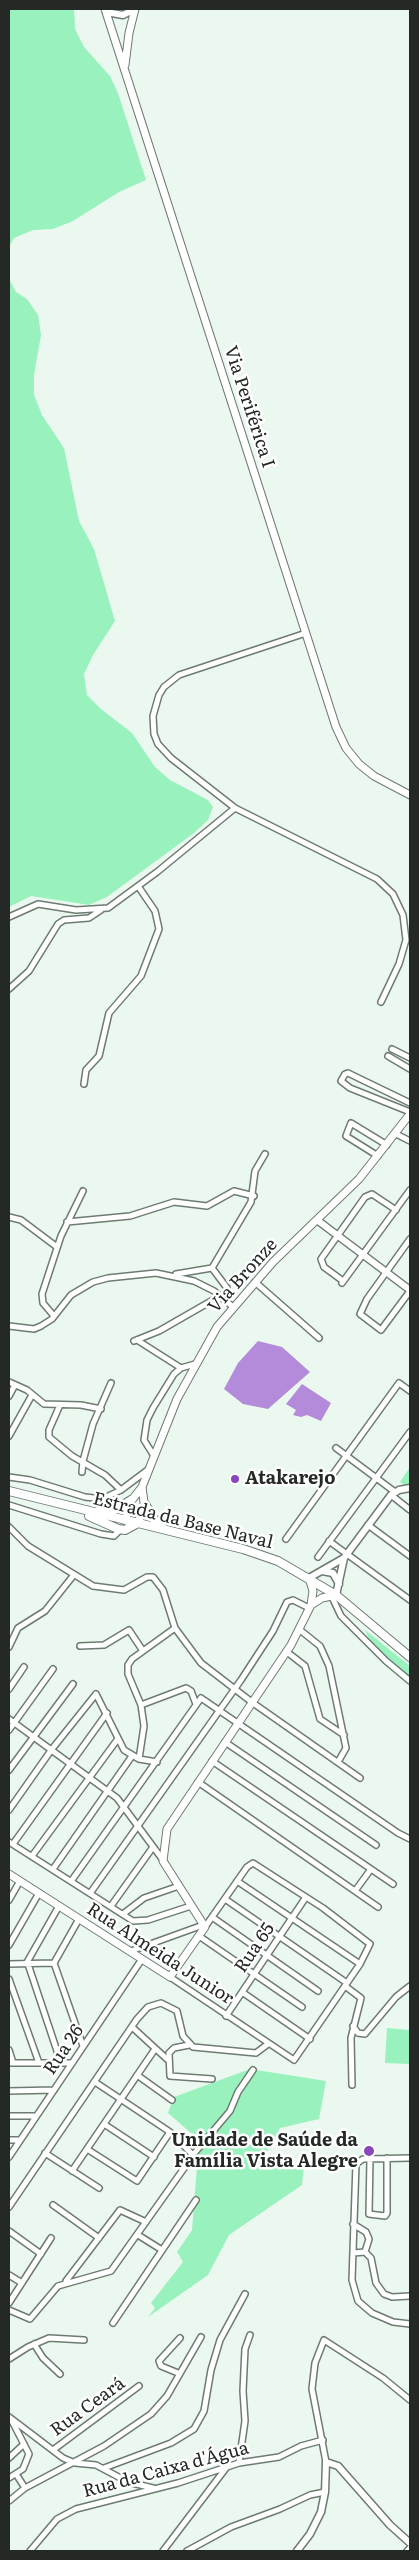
<!DOCTYPE html>
<html>
<head>
<meta charset="utf-8">
<style>
	body { margin:0 }
	#map { position:relative; width:419px; height:2560px; overflow:hidden; background:#eaf8ef; font-family:Literata,serif }
	canvas { display:block }
	.frame { position:absolute; inset:0; border:10px solid #242926; pointer-events:none }
</style>
</head>
<body>
<div id="map">
<canvas width="419" height="2560"></canvas>
<div class="frame"></div>
</div>
<script>
const context = document.querySelector('canvas').getContext('2d');
context.lineJoin = 'round';
function fillPath(path, color) { context.fillStyle = color; context.fill(path, 'evenodd'); }
const toPath = rows => new Path2D(rows.map(r => 'M' + r).join(''));
function stroke(path, color, width, dash) { context.strokeStyle = color; context.lineWidth = width; context.lineCap = dash ? 'butt' : 'round'; context.setLineDash(dash || []); context.stroke(path); }
function write(font, color, halo, rows, align = 'center') {
  context.font = font + ' Literata,serif'; context.lineWidth = 5; context.setLineDash([]); context.textBaseline = 'middle'; context.strokeStyle = halo; context.fillStyle = color; for (const [text, x, y, turn = 0] of rows) {
    context.save(); context.translate(x, y); context.rotate((+turn || 0) * Math.PI / 180); context.textAlign = isNaN(turn) ? turn : align; if (halo) context.strokeText(text, 0, 0); context.fillText(text, 0, 0); context.restore();
  }
}
const green = toPath([
	[9,9,74,9,75,29,84,47,110,76,118,93,146,180,119,192,73,221,53,229,33,230,14,238,9,247],
	[9,279,16,292,27,299,38,315,41,335,34,375,34,395,42,415,64,448,79,521,94,549,115,621,93,655,84,674,87,695,101,709,132,733,155,767,170,780,208,800,213,807,208,820,194,833,107,897,89,905,31,896,9,907],
	[410,1467,410,1485,405,1486,400,1482],
	[365,1630,410,1666,410,1678,373,1648],
	[387,2028,410,2030,410,2064,385,2063],
	[250,2069,326,2081,319,2119,280,2128,265,2155,275,2167,304,2164,302,2185,229,2235,208,2275,148,2317,155,2308,151,2303,183,2262,177,2252,192,2230,199,2140,168,2113,174,2097]
]);
const water = toPath([
	[258,1341,282,1347,310,1372,268,1409,243,1404,224,1389,238,1363],
	[302,1384,331,1403,321,1421,307,1415,301,1417,293,1415,296,1410,286,1404]
]);
const minor = toPath([
	[306,633,179,675,164,687,159,695,153,716,154,734,158,744,171,758,235,808,377,879,393,894,403,915,406,940,399,964,381,1002],
	[9,917,38,904,76,910,108,908,157,872,235,808],
	[9,989,29,971,58,924,64,920,89,918,101,910],
	[392,1049,410,1058],
	[388,1056,410,1069],
	[84,1084,86,1070,99,1056,109,1013,141,976,159,929,155,911,138,886],
	[410,1103,348,1073,345,1074,341,1081,350,1088,410,1112],
	[396,1134,410,1141],
	[378,1156,346,1136,351,1123,387,1145],
	[9,1217,21,1220,57,1247],
	[67,1222,130,1216,174,1202,207,1206,234,1191,254,1196],
	[410,1239,367,1299,360,1314,381,1330,410,1291],
	[212,1268,251,1202,255,1171,265,1154],
	[212,1268,227,1288,227,1301],
	[176,1274,212,1268],
	[343,1281,324,1267,321,1259,365,1197,372,1194,396,1210],
	[255,1282,319,1338],
	[342,1283,410,1190],
	[54,1316,43,1303,42,1294,61,1236,83,1191],
	[9,1326,34,1329,41,1326,52,1319,71,1295,93,1282,108,1278,156,1273,194,1281,214,1291,233,1307],
	[137,1340,181,1368],
	[134,1341,159,1331,220,1296],
	[9,1382,27,1390,44,1404,81,1405,101,1409],
	[9,1396,15,1385],
	[60,1405,49,1430,49,1437,72,1456,105,1475,121,1490],
	[9,1436,32,1395],
	[336,1448,395,1492],
	[154,1456,144,1440,147,1420,153,1408,174,1374,181,1368,195,1364],
	[82,1472,83,1461,93,1424,111,1383],
	[9,1477,30,1480,85,1497,102,1499,121,1490,149,1469],
	[391,1495,410,1510],
	[9,1505,101,1534,114,1536,121,1529],
	[368,1525,410,1556],
	[9,1527,28,1546,93,1586,124,1590,147,1577,153,1577,163,1590,175,1628,201,1663,253,1703,360,1778],
	[286,1539,399,1383,410,1391],
	[329,1541,410,1600],
	[318,1557,410,1432],
	[331,1595,341,1616,386,1661,410,1681],
	[300,1630,320,1646,329,1666,346,1748,338,1762],
	[80,1646,104,1645,129,1630,143,1651],
	[9,1647,18,1628,45,1611,73,1576],
	[287,1652,305,1666,320,1719,344,1735],
	[9,1689,24,1667],
	[141,1705,186,1688,191,1691,196,1704],
	[9,1719,117,1798,163,1860],
	[9,1730,53,1669],
	[225,1742,376,1845],
	[139,1759,144,1726,141,1705,128,1674,128,1665,132,1659,175,1628],
	[212,1761,393,1884],
	[9,1770,73,1684],
	[198,1782,378,1907],
	[9,1810,52,1749,96,1694,124,1750,139,1759,157,1762],
	[9,1842,133,1921,148,1920,191,1906],
	[13,1844,107,1713],
	[32,1856,117,1740],
	[53,1869,132,1756],
	[72,1880,201,1698,398,1833,410,1839],
	[237,1881,360,1964],
	[355,1891,371,1869],
	[91,1892,241,1680,273,1631,287,1602,293,1600,309,1608],
	[225,1899,347,1983],
	[9,1900,20,1881],
	[111,1906,153,1847],
	[123,1914,144,1898,179,1886],
	[212,1917,318,1991],
	[199,1936,302,2007],
	[9,1945,39,1893],
	[131,1951,203,1925],
	[54,1963,83,2046],
	[54,1963,79,1919],
	[9,1964,54,1963],
	[26,1964,59,1906],
	[28,1964,61,2063],
	[170,1977,294,2060,360,1964,370,1944,323,1908,253,1863,247,1867,205,1927],
	[9,1979,39,2063],
	[345,1986,361,1998,351,2038,352,2085],
	[242,1992,310,2039],
	[226,2016,306,1897],
	[353,2026,358,2033,365,2034,396,1997,410,1986],
	[132,2027,168,2060],
	[189,2045,174,2048,169,2053,170,2076,212,2079],
	[9,2050,13,2063],
	[9,2063,72,2063],
	[137,2075,172,2100],
	[9,2091,54,2090],
	[9,2116,36,2116],
	[104,2124,154,2157],
	[9,2140,20,2140],
	[87,2149,137,2181,170,2132],
	[45,2153,99,2188],
	[192,2156,230,2111,238,2092,253,2070],
	[9,2157,142,1959],
	[370,2158,369,2214,385,2216,387,2213,387,2158],
	[410,2158,363,2159,356,2164,352,2280,358,2301,372,2313,393,2322,410,2324],
	[72,2171,155,2049],
	[53,2205,99,2238],
	[9,2207,137,2019,148,2007,161,2003,177,2011,183,2036,193,2047,256,2053,268,2044],
	[353,2224,366,2232,369,2239,365,2252],
	[9,2231,41,2254],
	[138,2235,162,2250],
	[353,2253,365,2252,371,2258,376,2283,384,2294,392,2297,410,2296],
	[9,2275,22,2283],
	[66,2281,120,2210,146,2222],
	[9,2303,51,2238],
	[9,2310,30,2319,58,2286,111,2271,192,2157,191,2153,170,2132,95,2082],
	[113,2323,196,2200],
	[34,2344,43,2358,60,2374],
	[9,2359,28,2347,49,2338,84,2340],
	[178,2373,161,2366,159,2361,180,2338],
	[9,2417,63,2458,75,2463,96,2465,128,2482,153,2488],
	[53,2450,139,2386],
	[9,2458,24,2444],
	[326,2462,312,2389,315,2363,324,2340,383,2378,410,2400],
	[239,2463,245,2421,243,2391,245,2349,250,2335],
	[104,2468,171,2443,194,2429,204,2411,211,2370,220,2340,245,2294],
	[16,2474,25,2488],
	[9,2478,23,2469,29,2454,11,2419],
	[9,2501,25,2488,104,2446,151,2414,167,2396,201,2337],
	[30,2551,57,2519,76,2509,178,2483,239,2463,279,2457,301,2446,323,2440],
	[163,2551,226,2468],
	[187,2551,231,2527,280,2509,310,2495,325,2492],
	[407,2551,410,2548]
]);
const tertiary = toPath([
	[106,12,123,15,135,9],
	[317,1220,410,1290],
	[322,1571,333,1573,339,1584],
	[309,1578,344,1558],
	[336,1595,344,1558,391,1495,399,1490,410,1488],
	[297,2551,310,2534,321,2512,325,2492,326,2462,338,2466,390,2525,410,2543]
]);
const secondary = toPath([
	[105,9,336,727,346,748,359,764,374,776,410,795],
	[125,65,129,33,135,9],
	[126,1521,128,1505,142,1487,177,1399,217,1327,273,1262,359,1179,410,1114],
	[136,1524,145,1510,142,1487],
	[311,1605,322,1598,336,1595],
	[9,1874,170,1977,205,1927,163,1861,167,1829,291,1645,311,1605,313,1591,309,1578]
]);
const primary = toPath([
	[9,1491,243,1549,278,1561,336,1595,410,1657],
	[145,1504,155,1521,164,1529],
	[98,1511,117,1509,131,1500],
	[89,1516,118,1529,125,1530,136,1524]
]);
const markers = [
	[235,1479,5,"#8947bb"],
	[369,2151,6,"#8947bb"]
];
const streetNames = [
	["Via Periférica I",249,407,72],
	["Via Bronze",243,1276,-48],
	["Estrada da Base Naval",183,1521,14],
	["Rua 65",255,1948,-56],
	["Rua Almeida Junior",160,1954,33],
	["Rua 26",64,2050,-56],
	["Rua Ceará",88,2407,-36],
	["Rua da Caixa d'Água",166,2470,-15]
];
const poiNames = [
	["Atakarejo",245,1479],
	["Unidade de Saúde da",358,2141,"right"],
	["Família Vista Alegre",358,2162,"right"]
];
fillPath(green, '#99f2bd');
fillPath(water, '#b48bda');
stroke(minor, '#6e7b72', 8);
stroke(tertiary, '#6e7b72', 9);
stroke(secondary, '#6e7b72', 9);
stroke(primary, '#6e7b72', 10);
stroke(minor, '#fff', 5);
stroke(tertiary, '#fff', 6);
stroke(secondary, '#fff', 7);
stroke(primary, '#fff', 8);
for (const [x, y, r, color] of markers) { const dot = new Path2D(); dot.arc(x, y, r, 0, 2 * Math.PI); context.fillStyle = color; context.fill(dot); stroke(dot, '#fff', 2); }
write('18px', '#242926', '#fff', streetNames);
write('bold 18px', '#242926', '#fff', poiNames, 'left');
</script>
</body>
</html>
